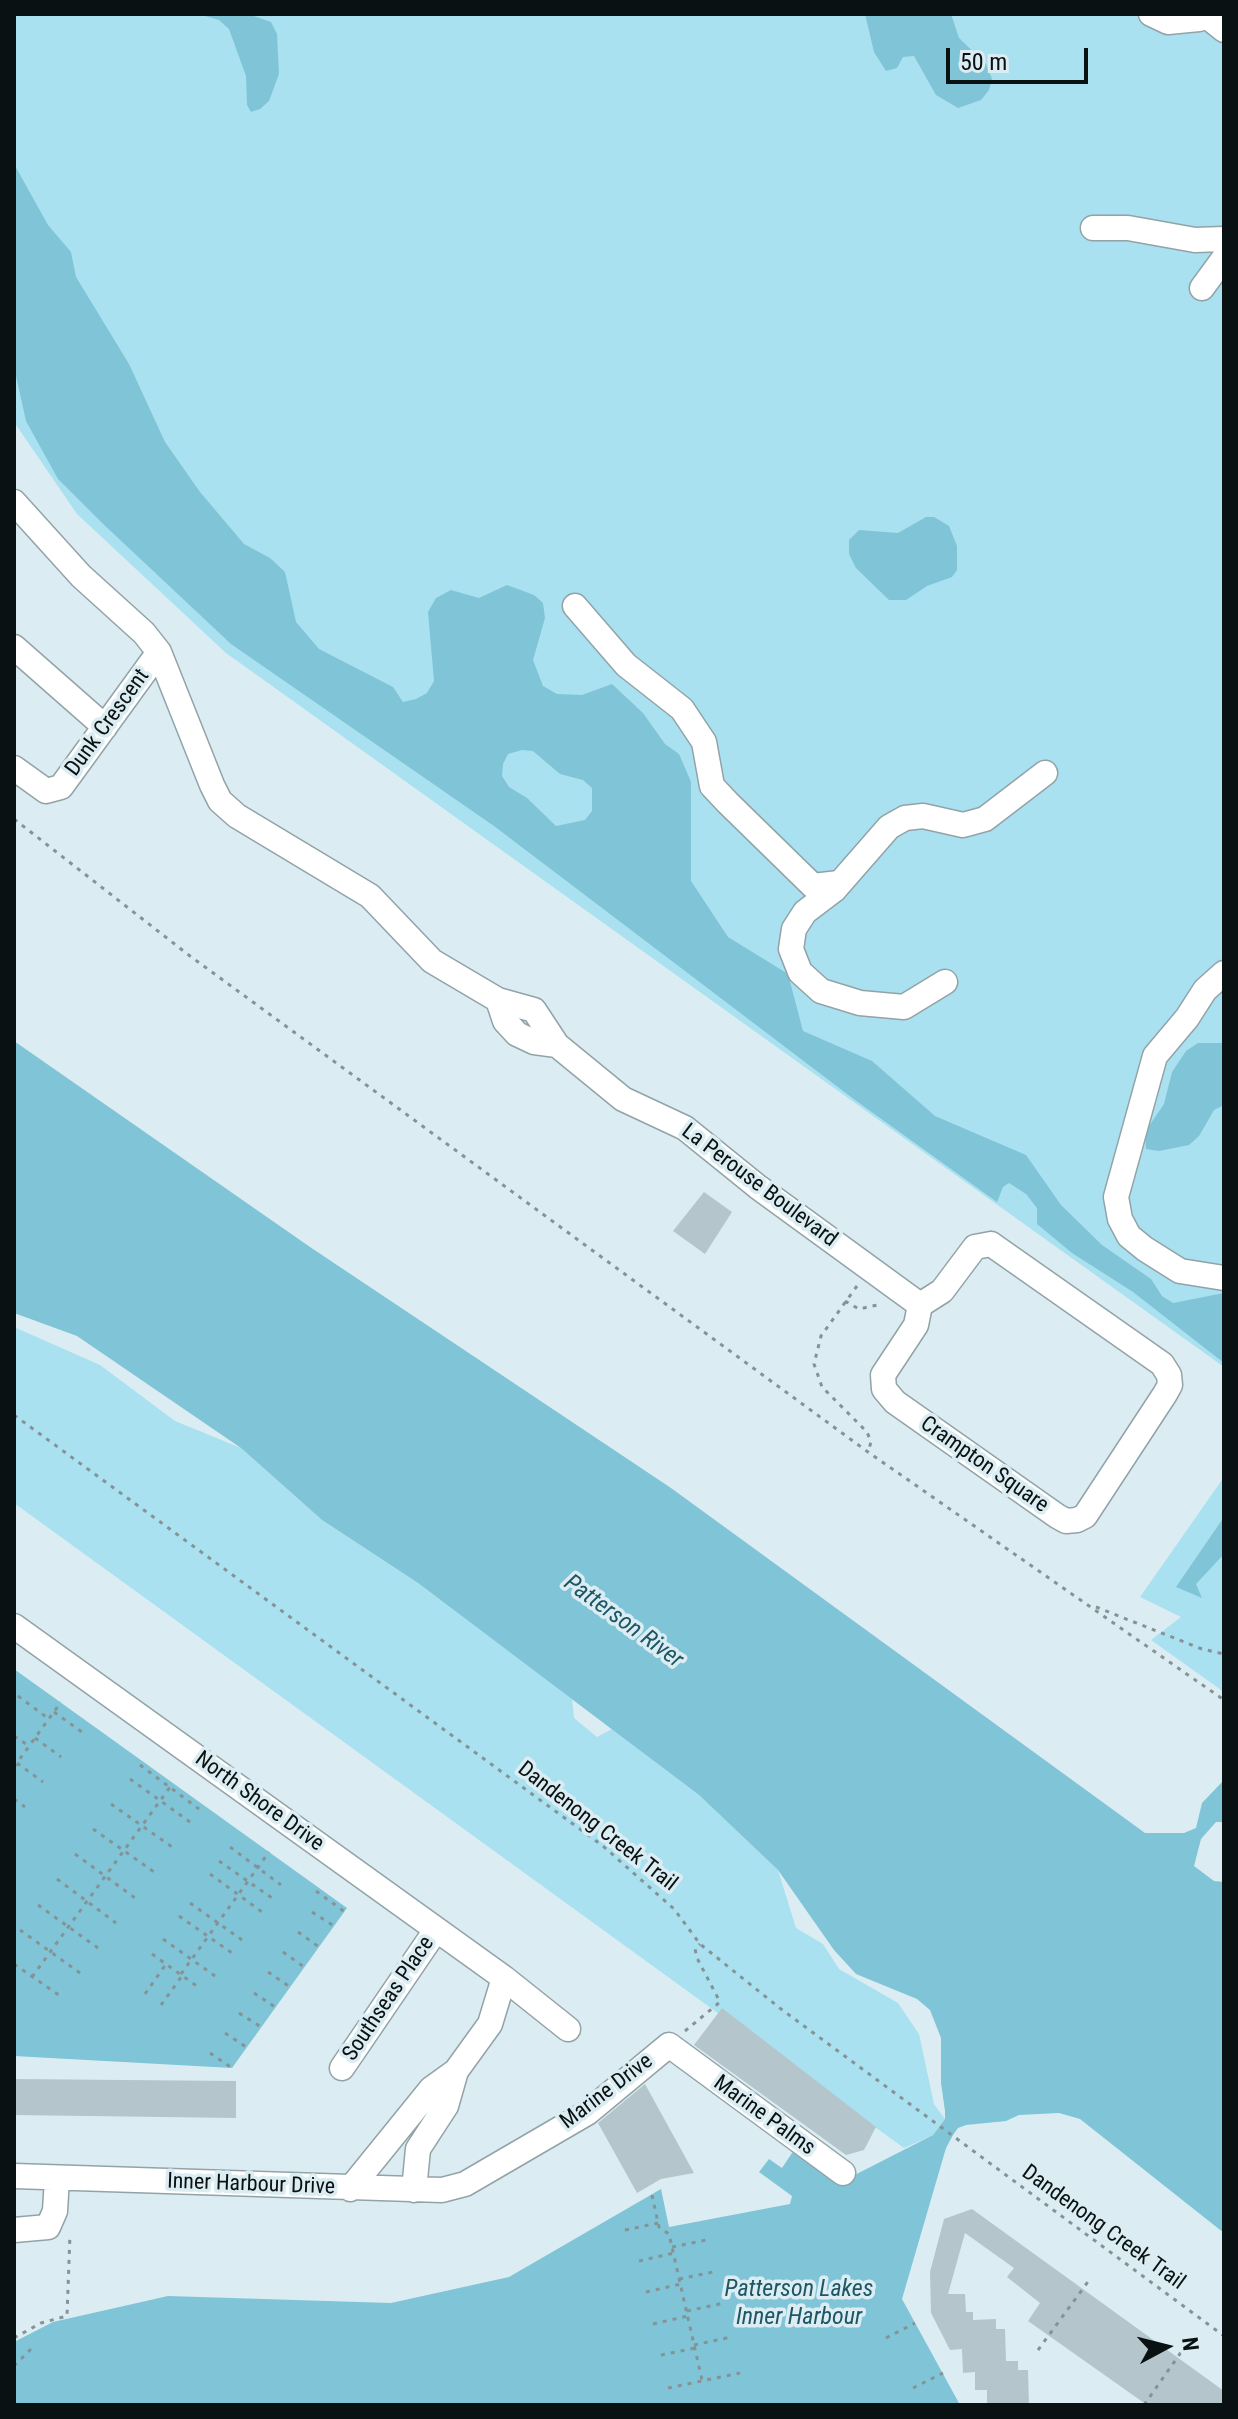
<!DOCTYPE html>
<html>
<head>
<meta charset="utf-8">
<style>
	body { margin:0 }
	#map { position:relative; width:1238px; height:2419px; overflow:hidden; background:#dbedf2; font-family:"Roboto Condensed",sans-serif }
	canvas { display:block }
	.frame { position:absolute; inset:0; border:16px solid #0a1112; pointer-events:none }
	.north { position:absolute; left:1126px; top:2307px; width:80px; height:80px; -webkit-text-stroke:6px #dbedf2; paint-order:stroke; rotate:83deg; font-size:22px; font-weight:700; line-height:32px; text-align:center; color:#0a1112 }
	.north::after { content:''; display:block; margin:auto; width:28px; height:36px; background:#0a1112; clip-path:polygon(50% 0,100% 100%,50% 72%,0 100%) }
	.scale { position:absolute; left:946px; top:48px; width:142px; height:36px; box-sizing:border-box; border:4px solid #0a1112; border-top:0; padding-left:10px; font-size:24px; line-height:28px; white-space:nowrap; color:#0a1112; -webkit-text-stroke:6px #dbedf2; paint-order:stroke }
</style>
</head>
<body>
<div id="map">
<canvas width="1238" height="2419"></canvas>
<div class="frame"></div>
<div class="north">N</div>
<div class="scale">50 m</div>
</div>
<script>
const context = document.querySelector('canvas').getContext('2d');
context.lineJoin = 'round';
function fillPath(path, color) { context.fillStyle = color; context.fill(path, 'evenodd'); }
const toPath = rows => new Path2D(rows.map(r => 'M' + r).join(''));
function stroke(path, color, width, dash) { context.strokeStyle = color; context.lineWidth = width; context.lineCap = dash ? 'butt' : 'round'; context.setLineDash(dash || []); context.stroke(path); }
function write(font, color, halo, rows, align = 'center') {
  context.font = font + ' "Roboto Condensed",sans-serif'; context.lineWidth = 7; context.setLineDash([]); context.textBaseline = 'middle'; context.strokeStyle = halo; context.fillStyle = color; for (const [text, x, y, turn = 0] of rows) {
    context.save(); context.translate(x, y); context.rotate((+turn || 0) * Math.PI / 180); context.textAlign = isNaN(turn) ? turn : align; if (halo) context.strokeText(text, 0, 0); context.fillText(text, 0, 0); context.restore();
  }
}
const green = toPath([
	[14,14,1224,14,1224,1367,226,653,77,514,14,422],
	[14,1327,100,1365,175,1421,241,1448,322,1520,418,1583,572,1699,574,1718,597,1737,612,1729,699,1795,778,1870,796,1928,823,1944,839,1969,898,2003,919,2034,934,2104,945,2119,933,2135,904,2148,14,1503],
	[1224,1477,1224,1692,1151,1640,1181,1617,1140,1597]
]);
const water = toPath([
	[198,14,248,14,271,22,277,34,279,74,269,101,260,109,251,112,247,105,246,76,229,29,219,20],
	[865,14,951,14,959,38,986,64,992,79,989,90,981,100,958,108,936,95,914,56,903,57,897,68,886,71,874,52],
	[14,164,48,225,71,252,76,277,129,364,165,442,200,492,244,544,270,558,285,572,296,622,319,649,393,687,403,702,416,699,427,693,434,681,428,612,436,598,451,590,479,598,507,585,534,595,543,603,545,618,533,660,543,686,557,694,582,695,612,684,643,713,665,744,679,754,691,782,691,881,728,937,788,974,803,1031,872,1061,935,1116,1026,1155,1061,1205,1102,1245,1151,1279,1162,1296,1173,1303,1224,1293,1224,1363,1133,1292,1072,1253,1037,1224,1037,1208,1026,1194,1009,1183,1003,1187,997,1202,855,1100,494,826,231,644,100,521,58,479,26,421,14,367],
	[522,750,533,751,560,774,583,780,592,788,592,811,585,820,556,826,527,798,509,787,502,776,503,764,508,754],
	[926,517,934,517,949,526,957,546,957,570,952,577,927,586,906,600,889,600,856,568,849,554,849,540,859,530,898,533],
	[14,1041,310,1247,671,1488,1145,1833,1184,1833,1196,1828,1202,1803,1224,1780,1224,1822,1216,1822,1201,1839,1194,1866,1214,1881,1224,1882,1224,2233,1080,2119,1059,2113,1019,2115,1006,2121,966,2125,958,2128,953,2135,946,2148,902,2299,960,2405,14,2405,14,2342,53,2322,168,2296,391,2303,509,2277,661,2189,669,2227,790,2204,792,2196,759,2172,769,2159,782,2168,794,2150,839,2183,933,2135,945,2119,945,2111,941,2083,941,2038,930,2010,917,1999,856,1974,834,1950,778,1870,699,1795,418,1583,322,1520,241,1448,77,1336,14,1313],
	[1198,1043,1224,1043,1224,1105,1214,1110,1199,1136,1189,1145,1159,1151,1146,1149,1145,1132,1164,1104,1172,1072,1186,1051],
	[1224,1517,1224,1554,1196,1584,1202,1598,1176,1587],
	[14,1669,347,1908,232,2068,14,2056]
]);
const building = toPath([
	[704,1192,732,1212,705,1254,673,1231],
	[722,2008,876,2127,864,2150,846,2155,694,2045],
	[14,2079,236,2081,236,2118,14,2115],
	[645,2084,694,2173,661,2179,637,2193,598,2123],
	[972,2209,1224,2391,1224,2405,1147,2405,1028,2321,1040,2303,1007,2277,1014,2268,965,2233,948,2294,965,2294,966,2312,973,2312,973,2320,996,2319,996,2329,1005,2329,1006,2361,1018,2361,1018,2370,1028,2370,1029,2405,987,2405,987,2390,975,2390,975,2372,963,2373,962,2349,950,2350,931,2313,930,2272,944,2219]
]);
const path = toPath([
	[14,819,190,956,868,1452,1224,1700],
	[857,1286,821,1336,814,1364,822,1387,867,1432,871,1442,868,1452],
	[845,1301,859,1309,882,1304],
	[14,1415,603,1846,674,1909,700,1944,781,2009,1224,2336],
	[1096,1607,1202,1649,1224,1654],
	[18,1696,49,1719],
	[54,1712,82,1732],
	[14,1736,29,1746],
	[35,1738,61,1757],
	[17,1763,43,1782],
	[140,1765,199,1809],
	[14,1767,61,1702],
	[130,1779,190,1822],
	[14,1799,25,1807],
	[111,1804,172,1847],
	[93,1829,154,1872],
	[230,1847,281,1885],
	[75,1854,135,1898],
	[219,1861,272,1898],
	[210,1874,262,1912],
	[57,1879,116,1923],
	[316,1891,345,1912],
	[190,1903,242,1940],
	[38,1905,98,1948],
	[312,1912,334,1926],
	[179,1916,232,1953],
	[20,1930,80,1973],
	[298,1932,319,1947],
	[163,1939,215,1976],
	[283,1952,304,1967],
	[152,1954,198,1987],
	[14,1964,63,1998],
	[268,1972,290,1987],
	[181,1974,269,1852],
	[32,1977,173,1783],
	[254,1993,275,2007],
	[145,1994,166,1964],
	[161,2005,182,1976],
	[239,2013,261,2027],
	[685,2031,720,2002,697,1958,695,1949,700,1944],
	[225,2033,246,2047],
	[210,2053,232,2068],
	[652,2195,659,2227,669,2234,702,2380],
	[625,2230,658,2223],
	[672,2247,706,2240],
	[639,2261,674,2253],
	[679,2279,713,2272],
	[646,2292,681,2284],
	[687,2311,724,2303],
	[653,2324,688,2316],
	[14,2338,41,2323,67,2316,70,2234],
	[886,2338,915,2323],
	[694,2345,731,2337],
	[1038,2350,1090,2279],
	[661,2355,695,2348],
	[14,2366,31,2349],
	[668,2388,740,2373],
	[913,2388,943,2373],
	[1144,2405,1184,2348]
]);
const minor = toPath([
	[1151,14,1168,22,1199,19],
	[1204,14,1224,30],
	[1093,228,1128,228,1195,240,1224,239],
	[1202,288,1224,258],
	[14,502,81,576,144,633,159,652,212,785,220,801,237,816,370,896,432,961,498,1000,534,1010,557,1045,623,1099,685,1128,758,1187,920,1305],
	[575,606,626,665,682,709,704,742,712,786,728,803,813,886,839,883],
	[14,647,105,727],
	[14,768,46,791,61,787,159,652],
	[1224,973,1205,990,1187,1018,1155,1056,1116,1197,1120,1219,1129,1236,1145,1249,1180,1271,1224,1278],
	[945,982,904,1007,860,1003,821,991,800,972,791,949,794,929,805,912,834,890,889,827,905,818,923,816,963,825,985,819,1045,773],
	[498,1000,505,1021,517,1034,534,1042,557,1045],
	[991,1244,1162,1364,1169,1375,1170,1385,1165,1394,1085,1516,1077,1520,1066,1521,1057,1516,895,1402,884,1389,883,1375,916,1325,920,1305,942,1291,975,1247,991,1244],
	[14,1626,504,1978,568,2029],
	[342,2068,436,1930],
	[14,2176,442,2190,465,2184,587,2113,669,2045,843,2173],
	[350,2189,431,2089,456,2071,490,2024,504,1978],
	[414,2190,418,2149,446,2106,456,2071],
	[14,2230,48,2227,55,2211,57,2178]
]);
const streetNames = [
	["Dunk Crescent",108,723,-54],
	["La Perouse Boulevard",759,1186,37],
	["Crampton Square",984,1465,35],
	["North Shore Drive",259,1802,36],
	["Dandenong Creek Trail",597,1827,38],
	["Southseas Place",389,1999,-56],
	["Marine Drive",607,2092,-37],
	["Marine Palms",764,2116,36],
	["Inner Harbour Drive",251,2185,2],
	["Dandenong Creek Trail",1103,2228,36]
];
const waterNames = [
	["Patterson River",623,1622,36],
	["Patterson Lakes",799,2290],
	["Inner Harbour",799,2318]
];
fillPath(green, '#a9e1f0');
fillPath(water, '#80c4d7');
fillPath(building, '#b4c6cb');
stroke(minor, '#92a3a8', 27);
stroke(path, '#859396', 3, [4, 6]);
stroke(minor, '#fff', 24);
write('22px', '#0a1112', '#dbedf2', streetNames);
write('italic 24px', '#1e5664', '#dbedf2', waterNames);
</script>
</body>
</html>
